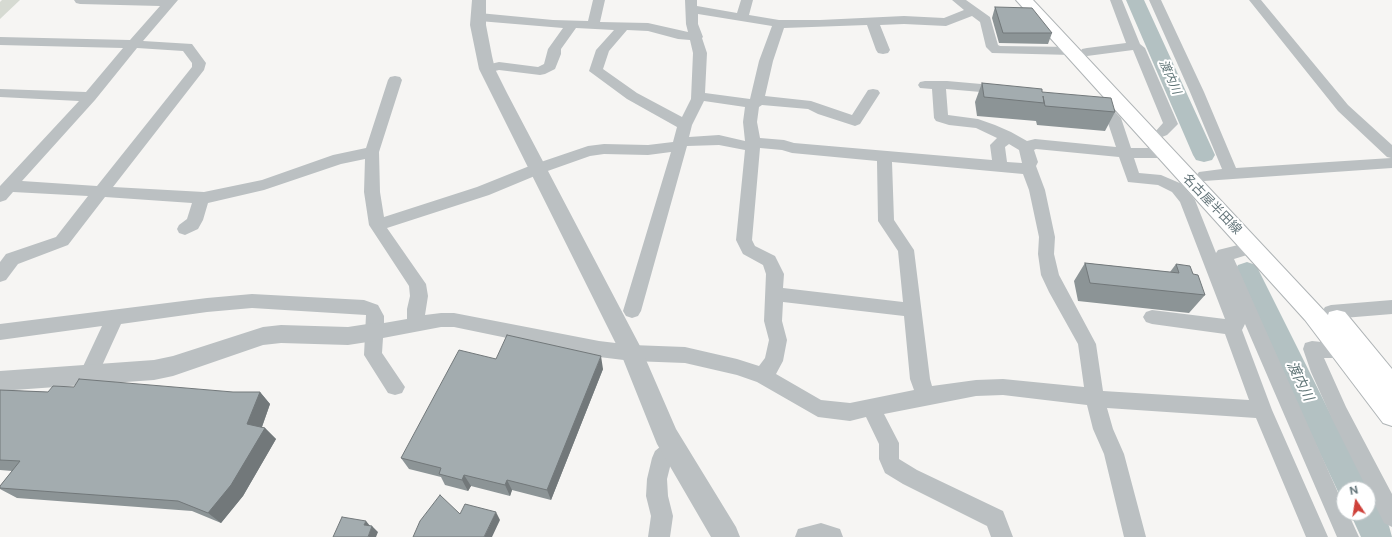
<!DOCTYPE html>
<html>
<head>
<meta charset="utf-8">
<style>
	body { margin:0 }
	#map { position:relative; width:1392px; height:537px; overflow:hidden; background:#f6f5f3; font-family:"Public Sans",sans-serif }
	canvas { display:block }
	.north { position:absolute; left:1336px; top:481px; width:40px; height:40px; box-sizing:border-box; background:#fff; border:1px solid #c1c8ca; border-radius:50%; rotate:348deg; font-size:11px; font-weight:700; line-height:16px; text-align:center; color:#64757a }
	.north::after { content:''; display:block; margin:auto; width:14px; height:18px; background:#ce413a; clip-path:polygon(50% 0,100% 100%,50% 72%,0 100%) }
</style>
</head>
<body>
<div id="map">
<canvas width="1392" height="537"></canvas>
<div class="north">N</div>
</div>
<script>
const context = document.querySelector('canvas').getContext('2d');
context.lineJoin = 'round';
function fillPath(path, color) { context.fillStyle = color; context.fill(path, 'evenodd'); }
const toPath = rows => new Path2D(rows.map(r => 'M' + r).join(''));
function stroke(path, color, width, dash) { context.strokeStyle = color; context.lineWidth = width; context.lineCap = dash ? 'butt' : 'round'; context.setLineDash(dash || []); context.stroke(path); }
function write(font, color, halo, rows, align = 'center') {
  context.font = font + ' "Public Sans","Noto Sans JP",sans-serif'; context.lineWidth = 4; context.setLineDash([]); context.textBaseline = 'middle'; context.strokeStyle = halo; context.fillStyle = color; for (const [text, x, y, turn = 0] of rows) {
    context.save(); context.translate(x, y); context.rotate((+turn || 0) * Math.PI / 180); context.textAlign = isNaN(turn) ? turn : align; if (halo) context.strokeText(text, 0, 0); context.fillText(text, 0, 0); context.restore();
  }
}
const green = toPath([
	[2,0,20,0,0,19,0,2]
]);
const river = toPath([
	[1126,0,1144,0,1215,155,1212,160,1204,162,1196,160,1193,155,1126,0],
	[1247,262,1256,265,1345,443,1364,478,1368,489,1368,490,1344,489,1344,500,1342,500,1234,272,1238,265,1247,262],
	[1368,498,1377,502,1389,526,1392,537,1361,537,1350,513,1368,513,1368,498]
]);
const minor = toPath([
	[74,0,178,0,143,41,192,44,206,63,204,70,113,187,204,192,262,180,333,155,366,148,388,80,390,77,395,76,400,77,402,80,379,152,380,192,384,217,477,187,532,165,588,146,604,144,648,145,673,142,677,127,627,99,589,71,596,50,614,30,576,28,561,49,561,54,555,69,545,74,540,75,499,70,487,73,482,72,480,69,482,66,499,62,538,67,544,64,548,49,563,28,479,21,475,20,473,17,475,14,479,13,553,20,588,21,593,0,605,0,600,22,648,23,688,32,686,24,685,0,697,0,697,6,737,13,741,0,753,0,749,15,779,20,820,20,904,16,944,18,964,10,952,0,966,0,990,17,998,45,1000,46,1072,47,1077,48,1079,51,1077,54,1072,55,992,53,986,47,980,22,972,16,946,26,904,24,880,25,890,50,888,53,883,54,878,53,876,50,867,25,784,28,773,61,765,96,811,101,852,115,868,90,873,89,878,90,880,93,860,124,855,126,818,114,808,109,762,105,759,107,757,122,760,138,784,140,794,143,992,160,990,145,997,138,976,128,949,125,936,121,934,118,932,89,920,88,918,85,920,82,925,81,947,81,1004,86,1009,87,1011,90,1009,93,1004,94,946,89,948,115,978,119,995,125,1011,132,1027,141,1035,139,1116,147,1107,120,1090,101,1092,98,1097,97,1102,98,1121,118,1131,148,1163,148,1168,149,1170,153,1168,157,1163,158,1134,158,1139,173,1161,175,1182,184,1195,200,1216,253,1218,250,1254,241,1260,243,1262,247,1260,251,1234,259,1344,506,1344,513,1348,513,1359,537,1337,537,1245,324,1242,330,1272,410,1328,537,1306,537,1256,418,1107,408,1113,429,1124,454,1146,537,1124,537,1104,454,1093,429,1087,405,1003,395,976,396,884,414,899,443,899,459,917,470,1003,511,1013,537,991,537,987,526,903,484,885,473,879,459,879,444,866,417,850,421,818,417,757,382,737,375,685,363,632,361,599,357,454,327,441,327,383,338,382,353,405,387,402,393,395,395,388,393,364,355,366,315,252,308,207,312,121,324,95,381,88,383,81,381,79,375,102,326,0,340,0,324,207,298,252,294,364,300,378,305,384,316,384,323,407,319,407,309,410,296,409,286,369,225,364,192,365,159,341,164,264,190,208,203,203,220,198,229,185,235,179,233,177,229,179,225,187,219,192,203,105,197,68,245,18,264,6,280,0,282,0,262,6,254,56,237,88,196,13,192,6,200,0,202,0,186,79,101,0,97,0,89,86,92,123,48,0,45,0,37,130,40,160,6,80,4,76,3,74,0],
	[698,14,772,26,759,61,750,99,705,93,707,53,702,38,703,37,698,24,698,14],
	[627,30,648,31,678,39,690,40,693,53,691,99,682,117,637,93,603,69,609,51,627,30],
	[137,48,183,51,192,63,192,67,97,186,22,181,95,100,137,48],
	[704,101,745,107,743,122,745,141,719,135,689,137,692,125,704,101],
	[1009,144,1019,150,1022,163,1007,162,1005,147,1009,144],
	[719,145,745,150,736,240,743,254,763,265,766,274,764,321,769,340,765,358,759,366,737,359,685,347,632,345,599,341,454,313,441,313,425,315,428,296,426,284,387,228,489,195,542,173,590,156,604,154,648,155,671,152,623,311,626,316,632,318,638,316,641,311,687,146,719,145],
	[760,148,782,150,792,153,877,161,878,221,898,251,903,302,783,288,784,274,775,256,755,246,752,240,760,148],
	[1036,149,1119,157,1128,182,1158,185,1172,192,1180,202,1225,319,1152,310,1146,312,1143,317,1146,322,1152,324,1225,334,1249,400,1103,391,1096,344,1059,275,1054,254,1055,237,1045,190,1036,166,1038,162,1034,150,1036,149],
	[892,162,1023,174,1029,190,1039,237,1038,254,1041,275,1049,292,1078,344,1084,387,1003,379,976,380,932,386,930,379,914,250,894,220,892,162],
	[783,302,904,316,910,379,914,390,850,403,821,400,776,374,783,361,787,340,782,321,783,302],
	[1110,0,1122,0,1140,44,1145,48,1178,124,1167,135,1162,137,1157,135,1155,132,1163,123,1133,50,1087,56,1082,55,1080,52,1082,49,1087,48,1126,43,1110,0],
	[1149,0,1161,0,1204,92,1236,168,1391,158,1387,157,1338,111,1249,0,1261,0,1348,105,1392,145,1392,168,1204,181,1199,180,1196,176,1199,172,1222,169,1190,92,1149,0],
	[1392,300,1392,314,1331,319,1325,317,1322,312,1325,307,1331,305,1392,300],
	[1312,341,1331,343,1342,342,1349,344,1351,350,1349,356,1342,358,1324,358,1346,407,1392,494,1392,527,1384,523,1332,419,1311,372,1303,349,1305,343,1312,341],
	[673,440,680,442,683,449,680,456,671,463,667,479,668,496,673,516,670,537,648,537,651,516,646,496,647,479,652,458,655,451,666,442,673,440],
	[821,523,840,529,843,537,795,537,798,529,821,523]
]);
const tertiary = toPath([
	[472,0,486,0,486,25,492,56,495,69,507,93,640,346,676,429,736,527,740,537,711,537,657,444,621,354,479,69,470,25,472,0],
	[374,323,382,325,385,332,382,339,374,341,348,345,281,343,263,345,173,376,154,380,0,391,0,371,154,360,173,356,263,327,281,325,348,327,374,323]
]);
const primary = toPath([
	[1016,0,1033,0,1328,315,1329,312,1337,310,1345,312,1392,369,1392,426,1383,423,1305,320,1016,0]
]);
const wall = toPath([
	[995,7,1052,33,1048,44,999,43,992,18],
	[982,83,1042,92,1115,112,1105,131,1037,125,1036,121,977,116,975,102],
	[1085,263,1170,272,1176,264,1193,274,1205,295,1189,313,1078,301,1074,281],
	[496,359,603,369,551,500,512,490,510,496,471,486,468,491,445,485,441,477,409,469,401,458],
	[0,390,48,392,260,392,270,404,262,427,265,428,276,439,243,496,221,523,192,511,17,498,0,489,0,486,12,471,0,470]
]);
const shadedWall = toPath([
	[601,356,603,369,551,500,547,490],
	[260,392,270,404,259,435,247,424],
	[265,428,276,439,243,496,221,523,208,513],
	[464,475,471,486,468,491,462,480],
	[507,480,512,490,510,496,505,485],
	[496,512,500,520,492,537,484,537],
	[366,521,371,527,364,525],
	[372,526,378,532,376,537,368,537]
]);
const building = toPath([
	[995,7,1032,8,1052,33,1003,33,995,7],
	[982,83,1042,89,1042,92,1111,98,1115,112,1045,106,1043,96,1044,103,984,97,982,83],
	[1085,263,1179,273,1176,264,1190,266,1193,274,1198,275,1205,295,1090,283,1085,263],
	[507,335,601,356,547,490,507,480,505,485,464,475,462,480,439,474,441,468,401,458,459,350,496,359,507,335],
	[79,379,233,392,260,392,247,424,265,428,231,485,208,513,178,501,0,488,0,486,20,461,0,460,0,390,48,392,53,386,74,387,79,379],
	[440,495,460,514,465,504,496,512,484,537,413,537,420,521,440,495],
	[342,517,366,521,364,525,372,526,368,537,333,537,342,517]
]);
const farWaternames = [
	["渡内川",1170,77,66]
];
const streetNames = [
	["名古屋半田線",1212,204,46]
];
const waterNames = [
	["渡内川",1300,381,64]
];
fillPath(green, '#d6dad2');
fillPath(river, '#b3c1c2');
stroke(primary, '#afb4b6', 2);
fillPath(minor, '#bbc0c2');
fillPath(tertiary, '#bbc0c2');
fillPath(primary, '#fff');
fillPath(wall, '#8c9496');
fillPath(shadedWall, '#72787a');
fillPath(building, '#a3acaf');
stroke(building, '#72787a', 1);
write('italic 12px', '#5f7476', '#fff', farWaternames);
write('13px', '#64757a', '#fff', streetNames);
write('italic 14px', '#5f7476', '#fff', waterNames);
</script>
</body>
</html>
